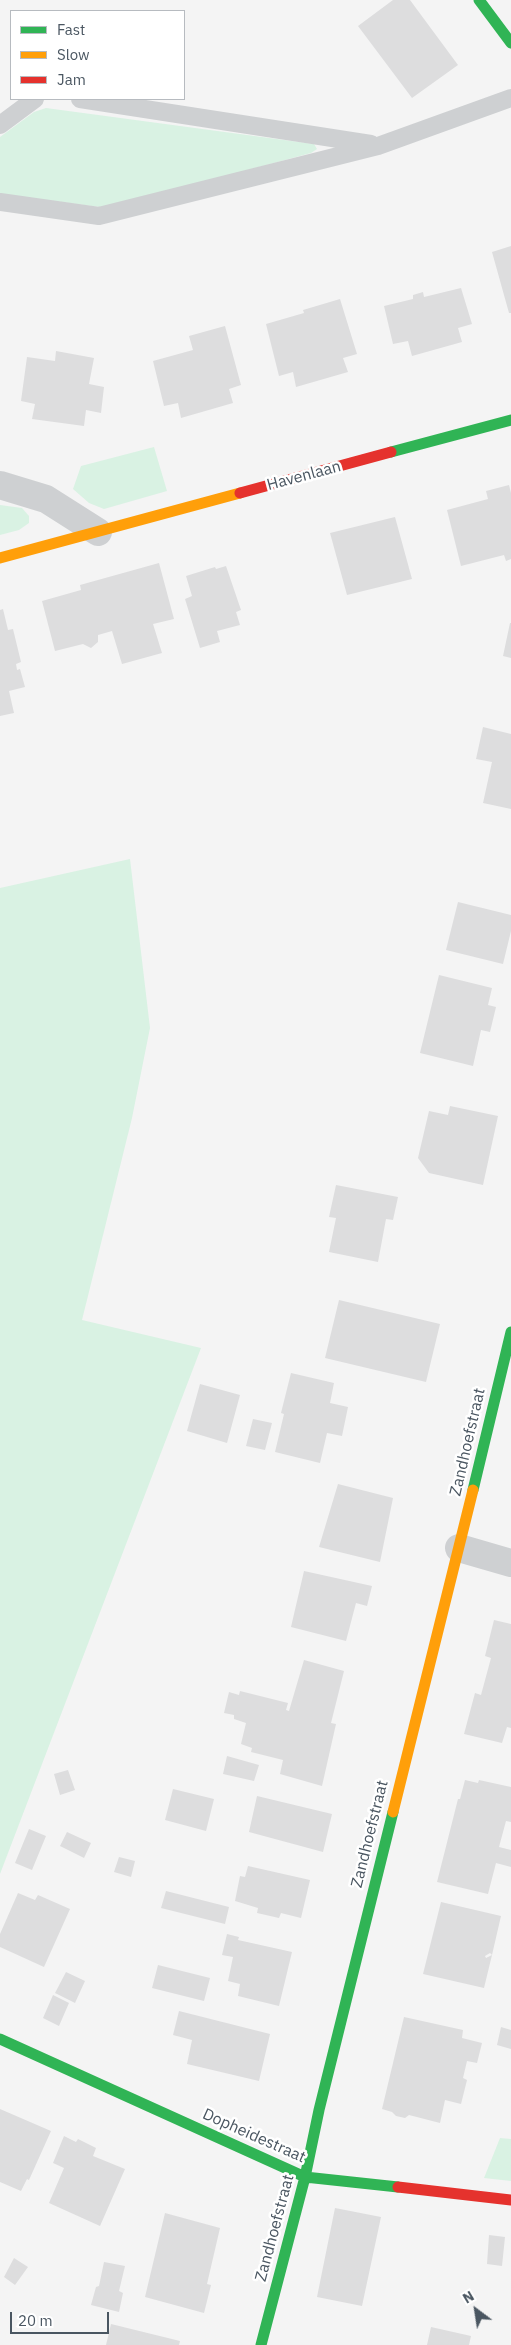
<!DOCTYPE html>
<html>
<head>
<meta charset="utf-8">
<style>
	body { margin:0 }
	#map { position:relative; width:511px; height:2345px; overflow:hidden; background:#f4f4f4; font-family:"IBM Plex Sans",sans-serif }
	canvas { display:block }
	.legend { position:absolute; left:10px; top:10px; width:175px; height:90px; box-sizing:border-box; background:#fff; border:1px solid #b7bbc0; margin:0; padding:6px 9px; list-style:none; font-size:15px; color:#4a5661 }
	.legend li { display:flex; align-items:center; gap:10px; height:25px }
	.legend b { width:25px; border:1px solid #b7bbc0 }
	.north { position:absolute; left:451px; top:2285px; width:50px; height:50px; -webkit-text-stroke:4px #fff; paint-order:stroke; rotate:329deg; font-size:14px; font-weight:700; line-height:20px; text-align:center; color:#4a5661 }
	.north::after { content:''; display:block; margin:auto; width:18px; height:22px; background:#4a5661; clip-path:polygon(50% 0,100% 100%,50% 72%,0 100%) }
	.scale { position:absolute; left:10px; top:2312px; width:99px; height:22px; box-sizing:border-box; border:2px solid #4a5661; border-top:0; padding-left:6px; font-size:15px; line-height:18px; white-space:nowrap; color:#4a5661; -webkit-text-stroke:4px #fff; paint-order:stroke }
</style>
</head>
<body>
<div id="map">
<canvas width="511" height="2345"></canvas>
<ul class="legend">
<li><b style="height:6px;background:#30b455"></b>Fast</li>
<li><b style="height:6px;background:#ff9f0a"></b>Slow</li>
<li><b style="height:6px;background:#e5322d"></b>Jam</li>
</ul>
<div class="north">N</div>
<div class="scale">20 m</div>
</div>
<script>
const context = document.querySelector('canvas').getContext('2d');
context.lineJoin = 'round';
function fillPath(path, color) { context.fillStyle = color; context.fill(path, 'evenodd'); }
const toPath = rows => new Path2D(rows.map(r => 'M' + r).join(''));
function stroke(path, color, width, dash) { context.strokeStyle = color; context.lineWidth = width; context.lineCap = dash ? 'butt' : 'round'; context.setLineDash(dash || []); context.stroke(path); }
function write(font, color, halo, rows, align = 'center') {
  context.font = font + ' "IBM Plex Sans",sans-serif'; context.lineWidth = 5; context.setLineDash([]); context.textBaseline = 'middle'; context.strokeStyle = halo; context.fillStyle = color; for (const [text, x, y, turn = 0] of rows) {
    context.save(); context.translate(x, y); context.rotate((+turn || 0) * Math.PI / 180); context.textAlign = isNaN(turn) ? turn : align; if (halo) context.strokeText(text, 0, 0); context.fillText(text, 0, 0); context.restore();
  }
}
const green = toPath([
	[46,108,314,144,317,149,311,153,107,208,0,194,0,137,34,112],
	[154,447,167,491,104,509,89,503,73,489,81,466],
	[0,505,22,508,29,516,29,523,19,530,0,535],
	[130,859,150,1028,132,1118,82,1320,201,1348,0,1874,0,888],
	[500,2138,511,2139,511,2181,484,2178]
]);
const building = toPath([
	[393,0,410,0,458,65,412,98,358,26],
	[511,246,511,313,509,313,492,252],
	[461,288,472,324,458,328,462,342,412,356,408,341,393,344,384,306,413,299,413,295,423,292,424,297],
	[340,299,357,354,343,358,348,372,296,387,293,372,279,376,266,324,304,313,303,310],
	[225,326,241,385,229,389,233,403,181,418,178,403,164,406,153,361,193,350,189,336],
	[56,351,94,358,89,384,104,387,101,413,86,410,84,426,32,419,35,404,21,401,27,357,55,361],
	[509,485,511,493,511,559,506,561,504,555,461,566,447,510,488,499,486,491],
	[395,517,412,579,347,595,330,533],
	[159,563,174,619,153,624,162,653,122,664,112,631,98,635,98,642,91,648,83,644,55,651,42,601,81,590,80,585],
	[226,566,241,610,236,612,240,625,217,631,220,642,200,648,185,599,192,596,186,576,215,567,216,569],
	[3,609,8,630,13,629,21,662,16,664,17,670,20,669,25,687,9,691,14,713,0,716,0,610],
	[510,623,511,623,511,658,503,656],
	[483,727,511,734,511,809,483,803,492,762,476,759],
	[458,902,511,915,511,931,503,964,446,950],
	[439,975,492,988,488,1005,496,1007,490,1032,481,1030,473,1066,420,1053],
	[450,1106,498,1116,483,1185,429,1173,418,1158,429,1111,448,1115],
	[336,1185,398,1197,393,1220,386,1219,378,1262,329,1252,336,1218,329,1217],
	[339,1300,440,1324,426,1382,325,1358],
	[291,1373,334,1383,330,1403,348,1407,342,1436,327,1433,320,1463,275,1452,284,1414,281,1413],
	[200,1384,240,1395,227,1443,187,1431],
	[253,1419,272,1423,265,1450,246,1446],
	[338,1484,393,1498,380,1562,319,1547],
	[304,1571,372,1586,367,1606,356,1603,346,1641,291,1627],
	[494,1620,511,1624,511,1728,507,1727,502,1743,464,1734,475,1693,481,1695,491,1658,485,1656],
	[304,1660,344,1671,331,1723,336,1724,322,1786,280,1774,283,1760,251,1752,252,1748,241,1744,246,1723,234,1719,234,1715,224,1713,229,1692,239,1695,240,1691,288,1703,286,1710,289,1711],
	[227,1756,259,1765,254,1781,223,1774],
	[68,1770,75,1790,60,1795,54,1774],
	[465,1780,478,1783,479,1780,511,1787,511,1822,506,1821,499,1847,511,1850,511,1867,496,1863,488,1894,437,1882,458,1799,460,1799],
	[173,1789,214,1799,206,1831,165,1820],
	[257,1796,332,1814,323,1852,249,1832],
	[29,1829,46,1836,32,1870,15,1863],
	[67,1832,91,1843,84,1858,60,1846],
	[119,1857,135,1861,131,1877,114,1872],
	[248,1866,310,1880,301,1918,281,1913,279,1918,257,1913,258,1908,235,1901,240,1876,245,1877],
	[166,1891,229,1907,225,1924,161,1908],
	[18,1893,35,1900,38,1895,70,1909,44,1967,0,1947,0,1934],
	[441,1902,501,1916,492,1955,490,1953,485,1956,486,1958,492,1955,484,1988,423,1974],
	[227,1934,239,1937,238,1940,292,1952,279,2006,238,1996,240,1984,228,1981,233,1957,222,1955],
	[158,1965,210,1978,204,2001,152,1988],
	[66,1972,85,1981,75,2003,55,1993],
	[53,1995,69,2003,59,2026,43,2018],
	[179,2011,270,2034,259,2081,187,2064,192,2040,173,2035],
	[404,2017,463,2030,462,2038,482,2043,477,2063,467,2061,463,2078,467,2080,461,2104,445,2100,440,2123,409,2115,405,2118,396,2116,392,2112,382,2109],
	[501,2027,511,2030,511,2049,497,2045],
	[0,2109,51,2131,29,2180,27,2179,21,2191,0,2182],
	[64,2136,76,2142,78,2139,96,2148,93,2156,125,2169,100,2226,49,2203,64,2168,53,2163],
	[335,2208,381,2217,362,2306,317,2297],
	[165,2213,220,2228,207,2284,211,2285,204,2313,145,2297],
	[489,2235,505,2237,502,2266,487,2264],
	[14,2258,28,2267,15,2285,4,2277],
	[104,2262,125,2266,119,2291,123,2293,119,2312,91,2305,96,2287,99,2286],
	[111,2324,180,2341,179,2345,106,2345],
	[431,2327,471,2336,469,2345,427,2345]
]);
const lane = toPath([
	[80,99,371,144],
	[0,125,35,99],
	[0,202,99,216,378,146,511,98]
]);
const street = toPath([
	[0,485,46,499,98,532],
	[459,1548,511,1563]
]);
const fast = toPath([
	[479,0,511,43],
	[391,452,511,420],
	[473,1490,511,1332],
	[0,2039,305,2177,398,2187],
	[261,2345,305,2177,319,2110,393,1812]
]);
const slow = toPath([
	[0,558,240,493],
	[393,1812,473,1490]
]);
const jam = toPath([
	[240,493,391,452],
	[398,2187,511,2200]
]);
const streetNames = [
	["Havenlaan",304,476,-15],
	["Zandhoefstraat",468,1442,-77],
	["Zandhoefstraat",370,1834,-76],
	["Dopheidestraat",254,2136,24],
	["Zandhoefstraat",275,2228,-75]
];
fillPath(green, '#d9f2e3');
fillPath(building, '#ddddde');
stroke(lane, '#ced0d2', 18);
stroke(street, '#ced0d2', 28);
stroke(fast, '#30b455', 11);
stroke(slow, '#ff9f0a', 11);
stroke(jam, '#e5322d', 11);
write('16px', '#4a5661', '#fff', streetNames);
</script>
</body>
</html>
